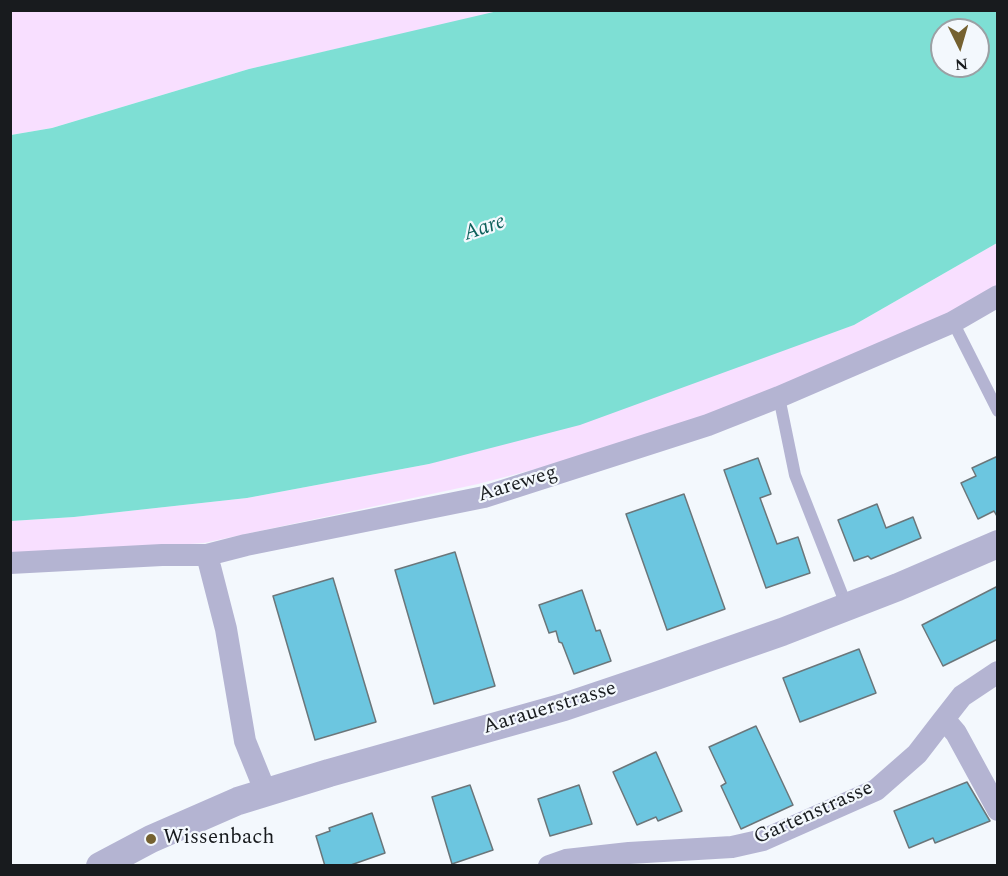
<!DOCTYPE html>
<html>
<head>
<meta charset="utf-8">
<style>
	body { margin:0 }
	#map { position:relative; width:1008px; height:876px; overflow:hidden; background:#f3f8fd; font-family:Spectral,serif }
	canvas { display:block }
	.frame { position:absolute; inset:0; border:12px solid #181b1e; pointer-events:none }
	.north { position:absolute; left:930px; top:18px; width:60px; height:60px; box-sizing:border-box; background:#f3f8fd; border:2px solid #9ba0a4; border-radius:50%; rotate:175deg; font-size:16px; font-weight:700; line-height:24px; text-align:center; color:#181b1e }
	.north::after { content:''; display:block; margin:auto; width:21px; height:27px; background:#756130; clip-path:polygon(50% 0,100% 100%,50% 72%,0 100%) }
</style>
</head>
<body>
<div id="map">
<canvas width="1008" height="876"></canvas>
<div class="frame"></div>
<div class="north">N</div>
</div>
<script>
const context = document.querySelector('canvas').getContext('2d');
context.lineJoin = 'round';
function fillPath(path, color) { context.fillStyle = color; context.fill(path, 'evenodd'); }
const toPath = rows => new Path2D(rows.map(r => 'M' + r).join(''));
function stroke(path, color, width, dash) { context.strokeStyle = color; context.lineWidth = width; context.lineCap = dash ? 'butt' : 'round'; context.setLineDash(dash || []); context.stroke(path); }
function write(font, color, halo, rows, align = 'center') {
  context.font = font + ' Spectral,serif'; context.lineWidth = 4.5; context.setLineDash([]); context.textBaseline = 'middle'; context.strokeStyle = halo; context.fillStyle = color; for (const [text, x, y, turn = 0] of rows) {
    context.save(); context.translate(x, y); context.rotate((+turn || 0) * Math.PI / 180); context.textAlign = isNaN(turn) ? turn : align; if (halo) context.strokeText(text, 0, 0); context.fillText(text, 0, 0); context.restore();
  }
}
const green = toPath([
	[11,11,502,11,249,69,52,128,11,135],
	[997,243,997,286,941,318,784,387,601,452,478,484,204,543,93,551,11,553,11,521,74,517,247,498,429,464,854,325]
]);
const water = toPath([
	[502,10,997,11,997,243,854,325,580,425,429,464,247,498,74,517,11,521,11,135,52,128,249,69],
	[942,30,978,30,978,66,942,66]
]);
const building = toPath([
	[998,456,998,518,994,511,978,519,961,483,976,476,972,468,998,456],
	[758,458,771,494,760,498,777,544,798,537,810,573,766,588,724,470,758,458],
	[684,494,725,609,667,630,626,514,684,494],
	[877,504,886,528,913,517,921,538,871,559,868,556,854,561,838,520,877,504],
	[455,552,495,686,434,704,395,570,455,552],
	[333,578,376,722,315,740,273,596,333,578],
	[998,586,998,639,943,666,922,625,998,586],
	[582,590,596,631,600,630,611,661,574,674,562,643,559,642,556,631,549,633,539,605,582,590],
	[859,649,876,693,800,722,783,678,859,649],
	[756,726,793,805,741,829,721,786,726,783,709,747,756,726],
	[656,752,682,811,658,821,656,817,637,825,613,772,656,752],
	[967,782,990,821,935,843,933,838,909,848,894,811,967,782],
	[470,785,493,850,452,864,432,797,470,785],
	[579,785,592,824,550,836,538,799,579,785],
	[372,813,385,853,348,866,325,866,316,836,330,831,329,828,372,813]
]);
const service = toPath([
	[953,322,998,411],
	[779,397,795,475,847,607]
]);
const minor = toPath([
	[207,555,226,629,245,741,266,793],
	[10,563,162,555,207,555,246,545,484,497,708,425,779,397,953,322,998,296],
	[998,672,962,696,944,719,956,733,998,810],
	[549,866,566,860,629,853,732,847,763,840,876,790,917,754,944,719]
]);
const tertiary = toPath([
	[100,866,151,839,238,801,329,773,564,707,656,676,782,632,898,587,998,544]
]);
const markers = [
	[151,839,6,"#756130"]
];
const streetNames = [
	["Aareweg",518,485,-17],
	["Aarauerstrasse",550,709,-17],
	["Gartenstrasse",814,814,-24]
];
const poiNames = [
	["Wissenbach",163,839]
];
const waterNames = [
	["Aare",485,229,-19]
];
fillPath(green, '#f8dfff');
fillPath(water, '#7edfd4');
fillPath(building, '#6cc6e0');
stroke(building, '#6b767a', 1.5);
stroke(service, '#b4b4d2', 12);
stroke(minor, '#b4b4d2', 22);
stroke(tertiary, '#b4b4d2', 28);
for (const [x, y, r, color] of markers) { const dot = new Path2D(); dot.arc(x, y, r, 0, 2 * Math.PI); context.fillStyle = color; context.fill(dot); stroke(dot, '#f3f8fd', 2); }
write('21px', '#181b1e', '#f3f8fd', streetNames);
write('21px', '#181b1e', '#f3f8fd', poiNames, 'left');
write('italic 22px', '#0e615b', '#f3f8fd', waterNames);
</script>
</body>
</html>
